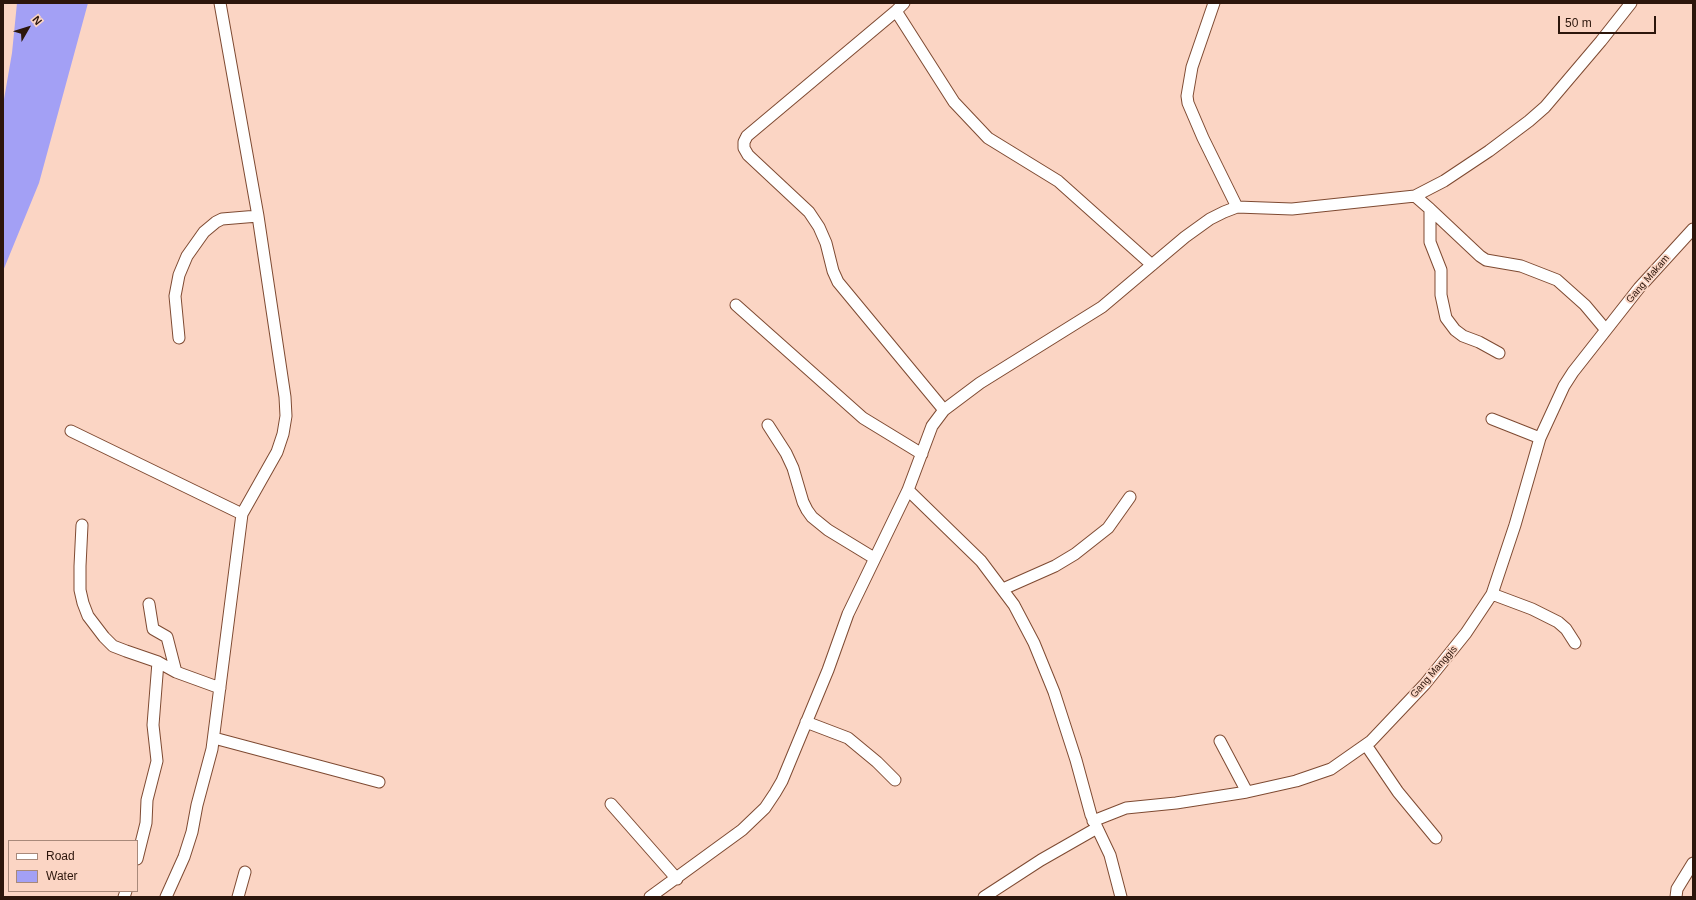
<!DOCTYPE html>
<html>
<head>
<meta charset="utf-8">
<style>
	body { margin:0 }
	#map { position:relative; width:1696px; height:900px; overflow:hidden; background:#fbd5c4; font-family:Helvetica,sans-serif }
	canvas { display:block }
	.frame { position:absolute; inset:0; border:4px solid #2c160c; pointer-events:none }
	.legend { position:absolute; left:8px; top:840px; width:130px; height:52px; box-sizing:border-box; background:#fbd5c4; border:1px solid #a8897a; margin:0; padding:5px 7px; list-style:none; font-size:12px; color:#2c160c }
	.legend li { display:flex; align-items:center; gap:8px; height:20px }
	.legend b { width:20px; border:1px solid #a8897a }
	.north { position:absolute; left:8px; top:8px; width:40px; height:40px; -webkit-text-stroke:3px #fbd5c4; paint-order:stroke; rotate:51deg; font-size:11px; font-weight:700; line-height:16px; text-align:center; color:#2c160c }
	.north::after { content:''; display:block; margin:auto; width:14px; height:18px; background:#2c160c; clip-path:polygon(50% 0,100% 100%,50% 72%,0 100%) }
	.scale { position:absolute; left:1558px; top:16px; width:98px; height:18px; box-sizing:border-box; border:2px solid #2c160c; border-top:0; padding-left:5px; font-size:12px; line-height:14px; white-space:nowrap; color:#2c160c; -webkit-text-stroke:3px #fbd5c4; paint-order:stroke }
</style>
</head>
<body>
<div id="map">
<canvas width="1696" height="900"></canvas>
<div class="frame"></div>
<ul class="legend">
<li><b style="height:5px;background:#fff"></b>Road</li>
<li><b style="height:11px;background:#a3a0f5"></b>Water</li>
</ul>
<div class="north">N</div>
<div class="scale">50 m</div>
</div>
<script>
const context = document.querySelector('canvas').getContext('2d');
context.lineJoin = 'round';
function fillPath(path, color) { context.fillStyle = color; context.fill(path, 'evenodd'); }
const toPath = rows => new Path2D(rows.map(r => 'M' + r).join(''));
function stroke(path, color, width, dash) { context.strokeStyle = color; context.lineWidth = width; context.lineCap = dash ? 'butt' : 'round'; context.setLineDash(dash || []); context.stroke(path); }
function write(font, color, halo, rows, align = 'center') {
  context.font = font + ' Helvetica,sans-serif'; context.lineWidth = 3.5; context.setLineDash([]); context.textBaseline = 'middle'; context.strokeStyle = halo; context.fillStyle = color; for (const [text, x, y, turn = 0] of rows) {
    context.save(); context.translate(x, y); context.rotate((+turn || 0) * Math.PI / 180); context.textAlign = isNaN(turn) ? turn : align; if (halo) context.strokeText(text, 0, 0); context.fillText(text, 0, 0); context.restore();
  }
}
const water = toPath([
	[17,3,88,3,39,183,3,271,3,105,12,53]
]);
const minor = toPath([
	[904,3,896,11,747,136,744,142,744,148,748,155,809,212,819,227,826,243,833,271,838,282,944,410],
	[1214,3,1192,67,1187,96,1188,103,1203,138,1237,207],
	[896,11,954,102,988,138,1058,181,1152,265],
	[1415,196,1430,209,1480,256,1486,260,1521,266,1557,280,1585,305,1606,330],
	[1430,209,1430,242,1441,270,1441,295,1446,318,1455,330,1463,336,1479,342,1499,353],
	[736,305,863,418,922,454],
	[179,338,175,296,179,275,187,256,204,232,216,222,222,219,258,216],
	[1492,419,1540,438],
	[768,425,786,453,793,468,803,502,807,510,812,517,828,530,874,558],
	[71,431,242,514],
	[908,490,981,561,1014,605,1034,643,1054,692,1076,760,1091,815,1110,855,1121,897],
	[82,525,80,566,80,590,83,603,88,616,104,637,113,646,126,651,158,662,176,672,220,688],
	[1003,589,1055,566,1075,554,1108,528,1130,497],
	[1492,594,1532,609,1558,622,1566,629,1575,643],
	[149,604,153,629,167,637,176,672],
	[806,722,848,738,877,762,895,780],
	[214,738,379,782],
	[1220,741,1247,792],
	[1366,745,1398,792,1436,838],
	[611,804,677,879],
	[1093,821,1126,808,1176,803,1247,792,1296,781,1331,769,1371,741,1425,684,1466,633,1492,594,1515,525,1540,438,1564,386,1573,372,1639,288,1693,229],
	[137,859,146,823,147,800,157,761,153,725,158,662],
	[124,897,126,891],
	[166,897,184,857,192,832,197,805,212,749,242,514,277,452,283,434,286,416,285,397,258,216,220,3],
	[238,897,245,872],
	[650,897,742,830,765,808,775,793,782,781,828,670,848,614,908,490,932,426,944,410,980,383,1102,307,1185,237,1210,219,1224,212,1237,207,1292,209,1415,196,1444,181,1489,151,1529,121,1545,107,1601,41,1631,3],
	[984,897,1041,860,1097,828],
	[1676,897,1677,889,1693,863]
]);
const streetNames = [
	["Gang Makam",1648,279,-49],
	["Gang Manggis",1434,672,-49]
];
fillPath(water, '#a3a0f5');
stroke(minor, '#7e4a32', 13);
stroke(minor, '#fff', 11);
write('10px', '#2c160c', '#fbd5c4', streetNames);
</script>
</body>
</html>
